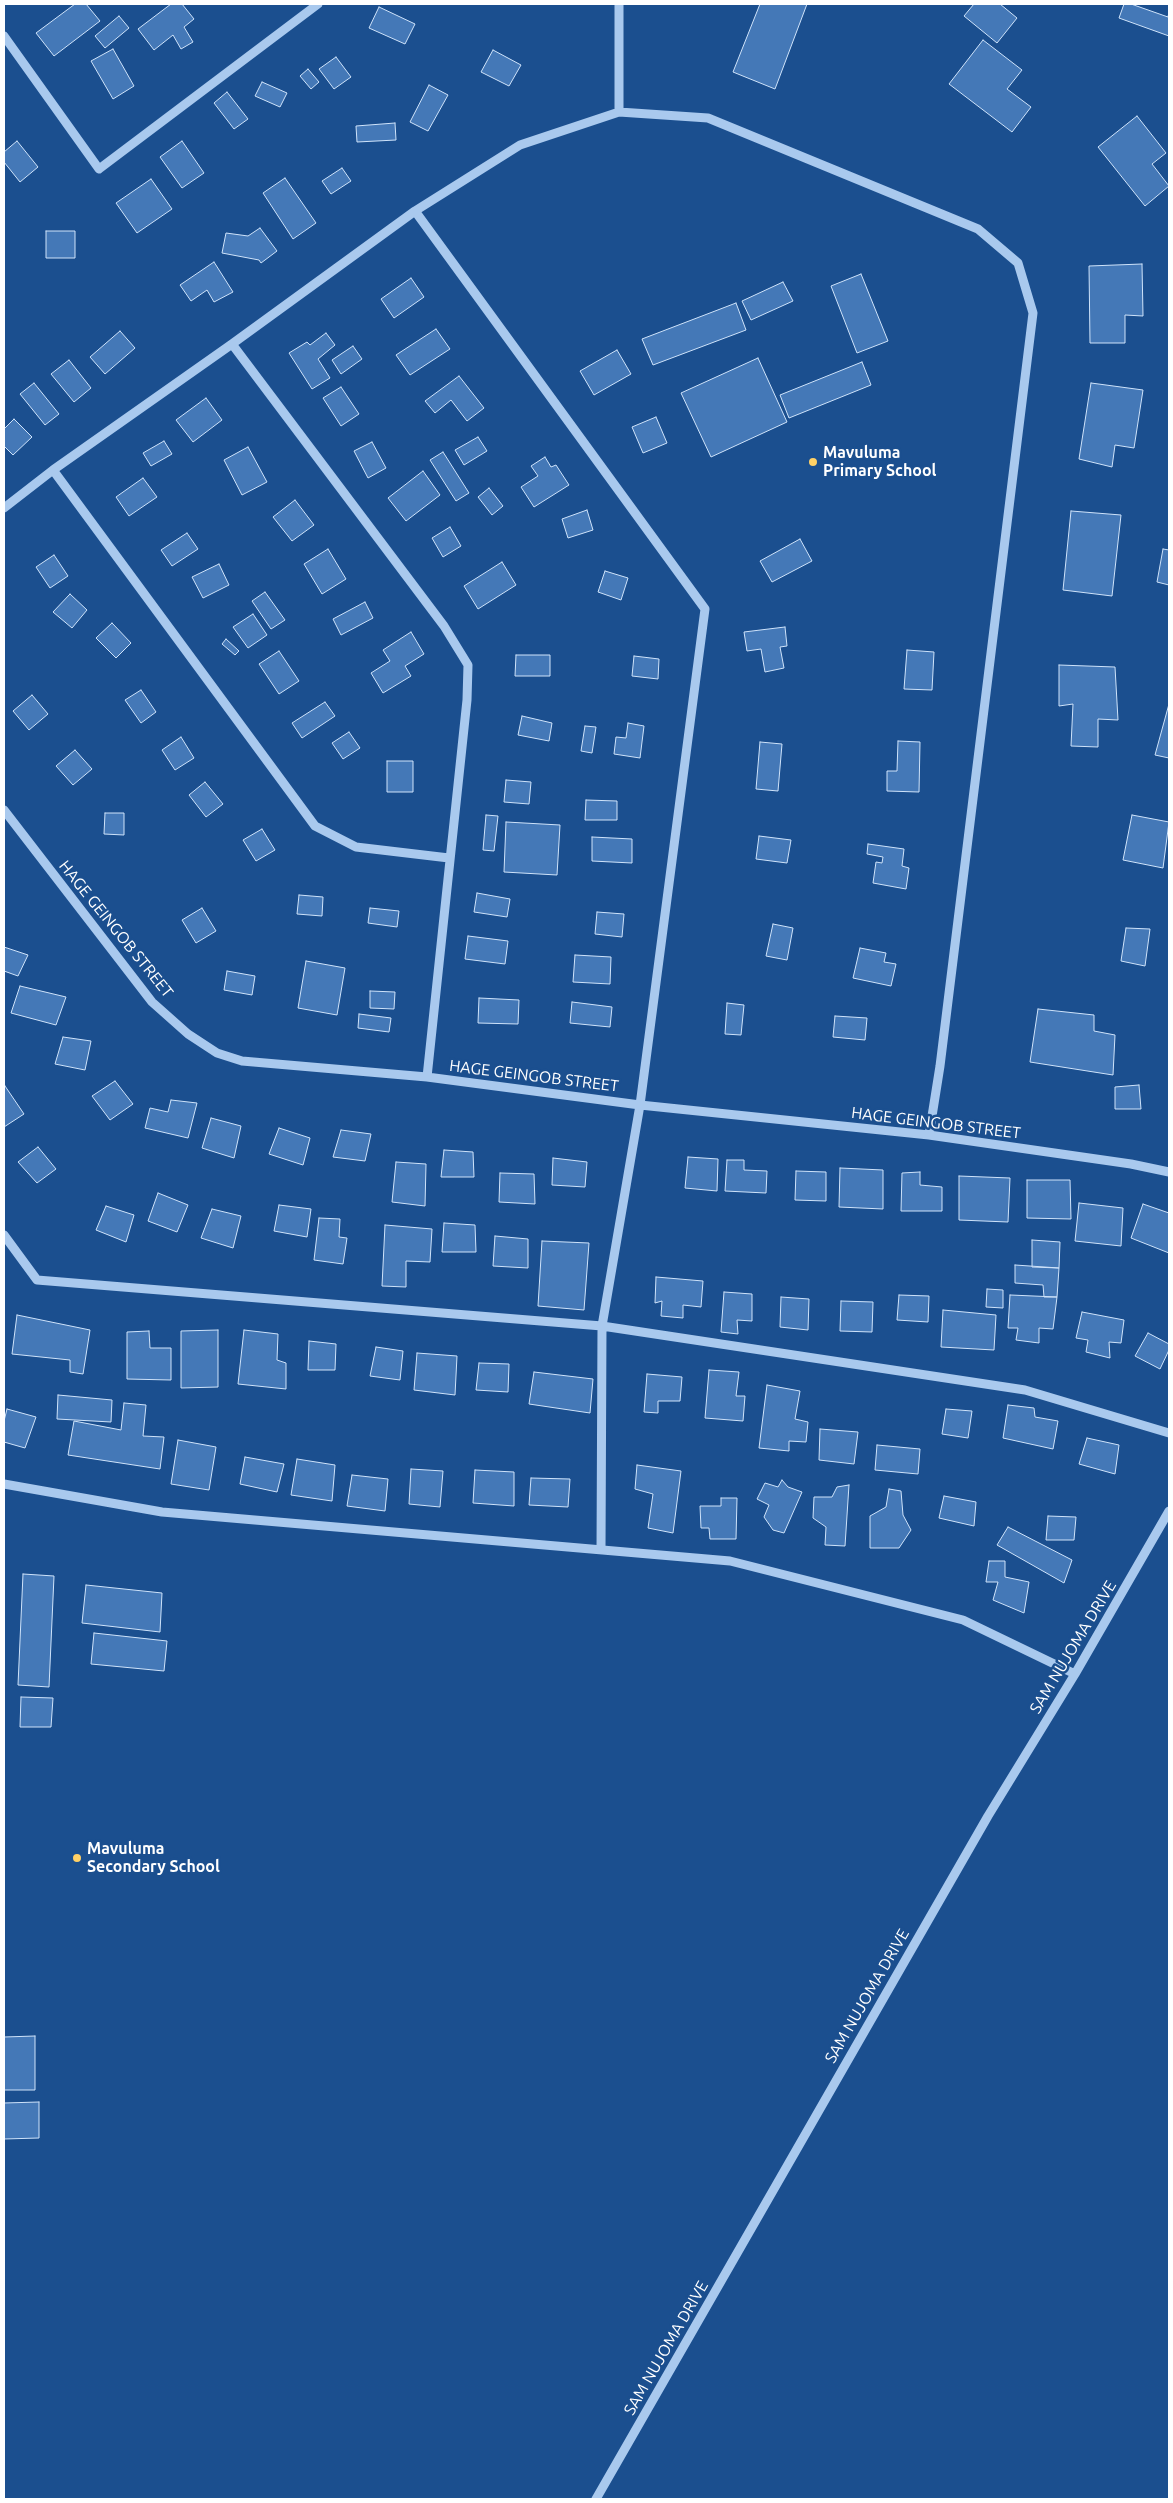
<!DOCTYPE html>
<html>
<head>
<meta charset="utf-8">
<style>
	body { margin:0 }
	#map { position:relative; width:1173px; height:2503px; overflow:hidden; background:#1b4f8f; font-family:Ubuntu,sans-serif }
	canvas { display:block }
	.frame { position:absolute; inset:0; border:5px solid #fff; pointer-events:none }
</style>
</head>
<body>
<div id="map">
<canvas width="1173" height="2503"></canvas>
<div class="frame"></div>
</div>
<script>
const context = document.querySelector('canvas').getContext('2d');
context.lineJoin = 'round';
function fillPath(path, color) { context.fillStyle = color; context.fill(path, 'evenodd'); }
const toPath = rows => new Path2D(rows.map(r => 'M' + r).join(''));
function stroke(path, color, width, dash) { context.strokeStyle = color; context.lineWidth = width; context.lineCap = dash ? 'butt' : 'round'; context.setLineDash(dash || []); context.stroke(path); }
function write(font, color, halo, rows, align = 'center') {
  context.font = font + ' Ubuntu,sans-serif'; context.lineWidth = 5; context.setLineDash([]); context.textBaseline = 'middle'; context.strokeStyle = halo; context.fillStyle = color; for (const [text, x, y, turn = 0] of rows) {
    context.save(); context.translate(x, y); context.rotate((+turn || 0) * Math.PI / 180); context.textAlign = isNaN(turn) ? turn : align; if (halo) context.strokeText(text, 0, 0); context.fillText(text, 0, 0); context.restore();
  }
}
const building = toPath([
	[75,4,86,4,100,21,54,56,36,33,75,4],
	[171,4,182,4,194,19,184,27,193,42,181,49,173,35,154,50,138,29,171,4],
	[760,4,807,4,775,89,733,72,760,4],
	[974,4,1000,4,1017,18,997,43,964,16,974,4],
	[1124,4,1131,4,1168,17,1169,12,1169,36,1119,18,1124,4],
	[379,7,415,24,405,44,369,28,379,7],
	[119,16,129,28,105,48,95,36,119,16],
	[983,40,1022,70,1007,89,1031,107,1012,132,949,84,983,40],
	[113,49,134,86,113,99,91,61,113,49],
	[493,50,521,65,509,86,481,72,493,50],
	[336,57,351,77,334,89,319,69,336,57],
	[308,69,319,82,311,89,300,76,308,69],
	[262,82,287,93,280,107,255,96,262,82],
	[429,85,448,95,428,131,410,122,429,85],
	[227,92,248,119,234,129,214,103,227,92],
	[1137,116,1166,153,1152,164,1169,186,1145,206,1098,147,1137,116],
	[395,123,396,140,357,142,356,126,395,123],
	[17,141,38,167,20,182,4,162,4,152,17,141],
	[182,141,204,173,182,188,160,157,182,141],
	[342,168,351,181,331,194,322,181,342,168],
	[285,178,316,223,293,239,263,193,285,178],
	[151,179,172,209,137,233,116,203,151,179],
	[260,228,277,251,261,263,259,260,222,253,226,233,248,236,260,228],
	[46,231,75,231,75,258,46,258,46,231],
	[214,262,233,292,214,302,207,290,191,301,180,285,214,262],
	[1142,264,1143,316,1125,315,1125,343,1090,343,1089,266,1142,264],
	[861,274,888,341,857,353,831,286,861,274],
	[411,278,424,297,394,318,381,299,411,278],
	[783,282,793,301,751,320,742,301,783,282],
	[736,303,746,330,653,365,642,339,736,303],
	[436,329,450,349,410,375,396,355,436,329],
	[120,331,135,348,105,374,90,357,120,331],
	[326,333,335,345,318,359,330,378,312,389,289,353,307,342,310,345,326,333],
	[353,346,362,359,341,374,332,360,353,346],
	[617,350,631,374,594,395,580,371,617,350],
	[758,358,787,422,711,457,681,393,758,358],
	[69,360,91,388,74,402,51,374,69,360],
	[862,362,871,385,789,418,780,395,862,362],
	[459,376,484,408,467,421,451,400,435,413,425,401,459,376],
	[34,383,59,414,45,425,20,394,34,383],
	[1091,383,1143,390,1134,448,1115,445,1112,467,1079,459,1091,383],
	[341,387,359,414,341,426,323,398,341,387],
	[206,398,222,420,193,442,176,420,206,398],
	[656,417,667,443,643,453,632,427,656,417],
	[14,419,32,437,13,455,4,446,4,429,14,419],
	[478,437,487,451,464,465,455,450,478,437],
	[164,441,172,454,151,466,143,453,164,441],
	[372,442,386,468,368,478,354,451,372,442],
	[248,447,267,482,242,495,224,460,248,447],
	[443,452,469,493,456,501,430,460,443,452],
	[545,457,551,467,556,465,569,485,534,507,521,487,538,476,531,466,545,457],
	[423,471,440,495,406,521,388,498,423,471],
	[143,478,157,497,129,516,116,497,143,478],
	[489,488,503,506,492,515,478,497,489,488],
	[295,500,314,525,292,541,273,517,295,500],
	[587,510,593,530,568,538,562,519,587,510],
	[1071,511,1121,515,1112,596,1063,590,1071,511],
	[450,527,461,546,443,557,432,538,450,527],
	[187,533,198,549,172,566,161,550,187,533],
	[800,539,812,561,772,582,760,561,800,539],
	[328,549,346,579,322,594,304,564,328,549],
	[1163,549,1169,550,1169,585,1157,582,1163,549],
	[54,555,68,576,50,588,36,567,54,555],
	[502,562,516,585,478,609,464,586,502,562],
	[219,564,229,585,203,598,192,577,219,564],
	[605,571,628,578,621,600,598,592,605,571],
	[265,592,285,620,271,629,252,601,265,592],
	[70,594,87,610,72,628,53,612,70,594],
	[365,602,373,618,341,635,333,619,365,602],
	[253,614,267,635,248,648,233,627,253,614],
	[112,623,131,643,116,658,96,638,112,623],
	[785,627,787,646,780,647,784,668,765,672,761,649,747,651,744,632,785,627],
	[411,632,424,654,405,666,411,676,383,693,371,673,390,661,383,650,411,632],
	[226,639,239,651,235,655,222,644,226,639],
	[907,650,934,652,932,690,904,689,907,650],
	[279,651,299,681,279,694,259,664,279,651],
	[516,655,550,655,550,676,515,676,516,655],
	[634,656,659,659,658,679,632,676,634,656],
	[1059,665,1115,667,1118,720,1098,719,1098,747,1071,746,1073,704,1059,706,1059,665],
	[141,690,156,712,141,723,125,700,141,690],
	[32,695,48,714,29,730,13,711,32,695],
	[325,702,335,716,302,738,292,723,325,702],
	[1169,704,1169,758,1155,755,1169,704],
	[522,716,552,723,549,741,518,735,522,716],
	[628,723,644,726,640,758,614,754,616,737,626,738,628,723],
	[585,726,596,727,592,753,581,751,585,726],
	[349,732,360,748,343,759,332,743,349,732],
	[181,737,194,758,175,770,162,750,181,737],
	[898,741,920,742,919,792,887,791,887,771,897,771,898,741],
	[760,742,782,744,778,791,756,789,760,742],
	[75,750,92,769,73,785,56,766,75,750],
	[387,761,413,761,413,792,387,792,387,761],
	[506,780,531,782,529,804,504,802,506,780],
	[205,782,223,804,206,817,189,795,205,782],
	[586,800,617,801,617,820,585,820,586,800],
	[105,813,124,813,124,835,104,834,105,813],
	[486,815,498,816,494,851,483,850,486,815],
	[1132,815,1169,822,1163,868,1123,860,1132,815],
	[506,822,560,825,557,875,504,872,506,822],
	[262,829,275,850,256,861,243,840,262,829],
	[759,836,791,840,787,863,756,859,759,836],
	[592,837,632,839,632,863,592,861,592,837],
	[868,844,904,849,902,866,909,868,906,889,873,883,876,862,882,863,883,857,867,854,868,844],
	[477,893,510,899,507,917,474,912,477,893],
	[299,895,323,897,322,916,297,914,299,895],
	[202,908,216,931,196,943,182,920,202,908],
	[370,908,399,911,397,927,368,923,370,908],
	[597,912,624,914,622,937,595,934,597,912],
	[773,924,793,928,787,960,766,956,773,924],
	[1126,928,1150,929,1145,966,1121,961,1126,928],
	[468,936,508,941,505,964,465,959,468,936],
	[4,939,4,947,28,955,18,976,4,971,4,939],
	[860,948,886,953,884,962,896,964,891,986,853,978,860,948],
	[575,955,611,957,610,984,573,982,575,955],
	[306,961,345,968,337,1015,298,1008,306,961],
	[227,971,255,976,252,995,224,990,227,971],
	[20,986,66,997,56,1025,11,1013,20,986],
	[370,991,395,992,394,1009,370,1008,370,991],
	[479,998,519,1000,518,1024,478,1023,479,998],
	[572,1002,612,1007,610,1027,570,1023,572,1002],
	[727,1003,744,1005,741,1035,725,1034,727,1003],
	[1038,1009,1094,1015,1094,1031,1115,1035,1113,1075,1030,1062,1038,1009],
	[359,1014,391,1018,389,1032,358,1028,359,1014],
	[835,1016,867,1018,865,1040,833,1037,835,1016],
	[63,1037,91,1041,85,1070,55,1064,63,1037],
	[115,1081,133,1104,110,1120,92,1096,115,1081],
	[1139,1085,1141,1109,1115,1109,1115,1087,1139,1085],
	[5,1086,24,1114,4,1127,4,1087,5,1086],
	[171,1100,197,1103,188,1138,145,1128,150,1108,168,1112,171,1100],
	[211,1118,241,1126,234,1158,202,1148,211,1118],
	[279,1128,310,1138,303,1165,269,1154,279,1128],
	[341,1130,371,1134,365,1161,333,1157,341,1130],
	[38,1147,56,1169,37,1183,18,1162,38,1147],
	[444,1150,473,1152,474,1177,441,1177,444,1150],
	[688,1157,718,1159,717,1191,685,1188,688,1157],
	[553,1158,587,1162,585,1187,552,1185,553,1158],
	[727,1160,744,1160,744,1170,767,1171,766,1193,725,1191,727,1160],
	[396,1162,426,1164,425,1206,392,1202,396,1162],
	[840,1168,883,1170,883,1209,839,1207,840,1168],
	[796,1171,826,1172,826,1201,795,1200,796,1171],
	[920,1172,920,1185,942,1187,942,1211,901,1211,902,1173,920,1172],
	[500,1173,534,1174,535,1204,499,1202,500,1173],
	[959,1176,1010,1178,1008,1222,959,1220,959,1176],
	[1027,1180,1070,1180,1071,1219,1027,1218,1027,1180],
	[158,1193,188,1205,177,1232,148,1221,158,1193],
	[1079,1203,1123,1208,1121,1246,1075,1241,1079,1203],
	[1143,1204,1169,1213,1169,1253,1131,1238,1143,1204],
	[279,1205,311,1209,307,1237,274,1231,279,1205],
	[106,1206,134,1215,126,1242,96,1230,106,1206],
	[212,1209,241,1216,233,1248,201,1238,212,1209],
	[319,1218,340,1219,339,1237,347,1238,343,1264,314,1260,319,1218],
	[444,1223,475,1225,476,1252,442,1252,444,1223],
	[385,1225,432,1229,430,1262,406,1261,406,1287,382,1286,385,1225],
	[495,1236,528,1239,528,1268,493,1266,495,1236],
	[1032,1240,1060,1242,1059,1268,1032,1267,1032,1240],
	[542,1241,589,1243,584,1310,538,1306,542,1241],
	[1015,1265,1059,1268,1057,1297,1044,1297,1043,1285,1015,1283,1015,1265],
	[656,1277,703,1281,701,1307,683,1305,683,1318,661,1316,662,1301,655,1303,656,1277],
	[987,1289,1003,1290,1003,1308,986,1307,987,1289],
	[724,1292,752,1294,752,1321,737,1320,738,1334,721,1332,724,1292],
	[899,1295,929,1296,928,1322,897,1320,899,1295],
	[1010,1295,1057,1297,1053,1329,1039,1328,1039,1343,1016,1340,1018,1328,1008,1328,1010,1295],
	[781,1297,809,1299,808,1330,780,1327,781,1297],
	[841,1301,873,1302,872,1332,840,1331,841,1301],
	[943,1310,996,1315,994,1350,941,1347,943,1310],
	[1082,1312,1124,1320,1121,1343,1109,1342,1110,1358,1086,1352,1088,1340,1076,1338,1082,1312],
	[17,1315,90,1330,83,1374,70,1372,70,1360,12,1354,17,1315],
	[218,1330,218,1387,181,1388,181,1331,218,1330],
	[244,1330,278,1334,277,1360,286,1363,286,1389,238,1384,244,1330],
	[149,1331,150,1348,171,1348,171,1380,127,1379,127,1332,149,1331],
	[1148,1333,1169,1344,1169,1350,1160,1369,1135,1356,1148,1333],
	[309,1341,336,1344,335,1370,308,1370,309,1341],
	[376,1347,403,1351,400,1380,370,1376,376,1347],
	[417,1353,457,1356,455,1395,414,1390,417,1353],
	[479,1363,509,1364,508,1392,476,1390,479,1363],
	[709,1370,739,1372,736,1396,745,1396,743,1421,705,1418,709,1370],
	[534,1372,593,1379,590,1413,529,1404,534,1372],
	[647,1374,682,1377,680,1401,658,1401,658,1413,644,1412,647,1374],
	[767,1385,800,1391,795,1419,808,1422,806,1442,789,1441,789,1451,759,1448,767,1385],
	[58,1395,112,1400,111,1422,57,1419,58,1395],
	[124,1403,146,1405,143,1436,164,1437,160,1469,68,1455,74,1421,121,1430,124,1403],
	[1008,1405,1034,1408,1035,1417,1058,1421,1053,1449,1003,1438,1008,1405],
	[7,1409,36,1417,25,1448,4,1442,4,1421,7,1409],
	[946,1409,972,1411,968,1438,942,1434,946,1409],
	[820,1429,858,1432,854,1464,819,1460,820,1429],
	[1087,1438,1119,1445,1115,1474,1079,1464,1087,1438],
	[178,1440,216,1447,209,1490,171,1484,178,1440],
	[877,1445,920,1449,918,1474,875,1470,877,1445],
	[245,1457,284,1464,277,1492,240,1484,245,1457],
	[297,1459,335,1465,332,1501,291,1495,297,1459],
	[637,1465,681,1471,673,1533,648,1528,653,1494,635,1489,637,1465],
	[411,1469,443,1471,440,1507,409,1504,411,1469],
	[475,1470,514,1472,514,1506,473,1503,475,1470],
	[352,1475,388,1479,385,1511,347,1506,352,1475],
	[531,1478,570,1479,568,1507,529,1505,531,1478],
	[782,1480,788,1487,802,1492,784,1533,773,1530,764,1517,769,1505,757,1499,765,1483,778,1487,782,1480],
	[849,1485,845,1546,825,1545,826,1527,813,1518,814,1497,832,1497,837,1487,849,1485],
	[889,1489,901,1491,903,1515,911,1530,899,1548,870,1548,870,1516,886,1507,889,1489],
	[944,1496,976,1502,974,1526,939,1518,944,1496],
	[721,1498,737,1498,736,1539,710,1539,709,1528,701,1528,700,1506,721,1506,721,1498],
	[1048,1516,1076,1517,1074,1540,1046,1540,1048,1516],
	[1008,1527,1072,1560,1064,1583,997,1545,1008,1527],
	[989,1561,1005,1561,1005,1577,1029,1582,1024,1613,993,1600,998,1582,986,1582,989,1561],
	[23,1574,54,1576,49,1687,18,1685,23,1574],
	[86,1585,162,1593,160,1632,82,1623,86,1585],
	[94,1633,167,1641,164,1671,91,1664,94,1633],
	[21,1697,53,1698,51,1727,20,1727,21,1697],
	[35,2036,35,2090,4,2090,4,2037,35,2036],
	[39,2102,39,2138,4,2139,4,2103,39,2102]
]);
const minor = toPath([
	[4,36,99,169,318,4],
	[619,112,708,118,978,229,1018,263,1033,313,940,1066,929,1135],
	[415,211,705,609,640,1105,602,1326,601,1550],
	[232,344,444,626,468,665,467,700,427,1077],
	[53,470,315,826,356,847,449,858],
	[4,508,53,470,232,344,415,211,520,145,619,112,619,4],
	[4,810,152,1002,188,1034,217,1053,242,1061,427,1077,640,1105,929,1135,1131,1164,1169,1172],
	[4,1235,37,1280,602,1326,1025,1390,1169,1433],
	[4,1484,162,1512,730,1561,963,1620,1075,1674],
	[596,2499,988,1816,1075,1674,1169,1511]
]);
const markers = [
	[813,462,5,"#ffd166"],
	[77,1858,5,"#ffd166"]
];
const poiNames = [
	["Mavuluma",823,453],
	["Primary School",823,471],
	["Mavuluma",87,1849],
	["Secondary School",87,1867]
];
const streetNames = [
	["HAGE GEINGOB STREET",116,929,51],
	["HAGE GEINGOB STREET",534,1076,7],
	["HAGE GEINGOB STREET",936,1123,7],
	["SAM NUJOMA DRIVE",1073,1647,-59],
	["SAM NUJOMA DRIVE",867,1996,-60],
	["SAM NUJOMA DRIVE",666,2348,-60]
];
fillPath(building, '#4478b7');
stroke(building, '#cfe3fa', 1);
stroke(minor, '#a9c9ee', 9);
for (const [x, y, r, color] of markers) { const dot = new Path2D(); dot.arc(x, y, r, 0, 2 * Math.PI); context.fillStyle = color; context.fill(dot); stroke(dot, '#1b4f8f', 2); }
write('bold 16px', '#fff', '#1b4f8f', poiNames, 'left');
write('16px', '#fff', '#1b4f8f', streetNames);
</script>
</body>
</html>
